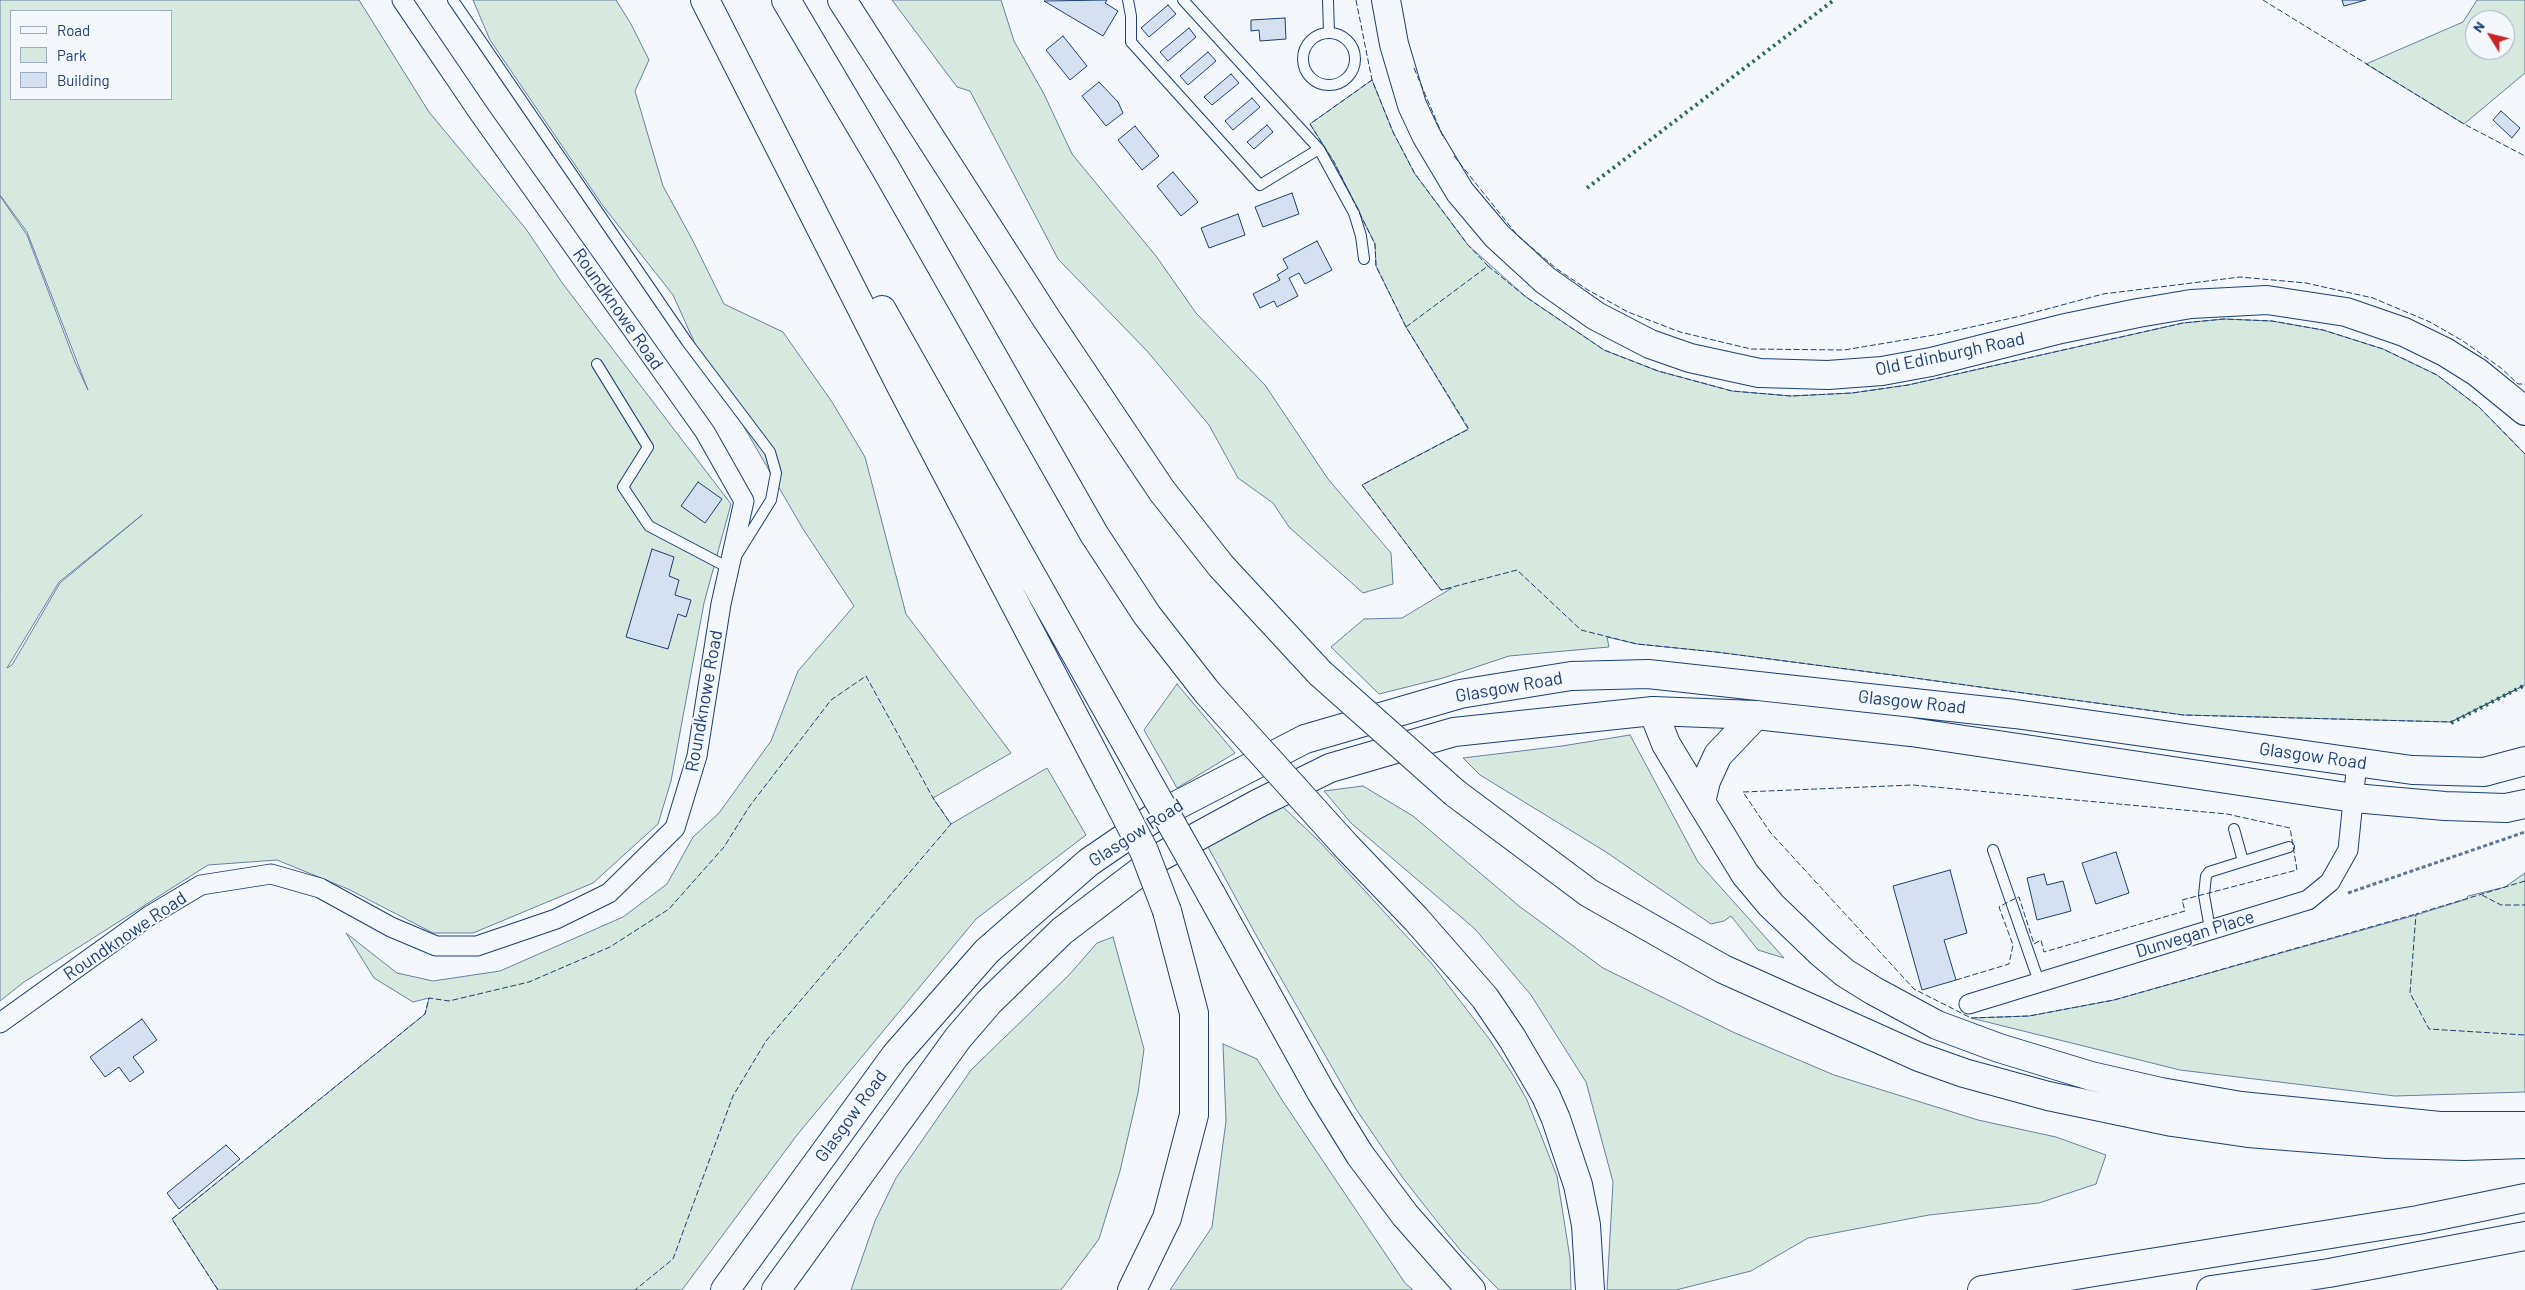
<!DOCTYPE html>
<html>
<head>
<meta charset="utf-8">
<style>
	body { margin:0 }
	#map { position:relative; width:2525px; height:1290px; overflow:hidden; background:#f4f7fb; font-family:Barlow,sans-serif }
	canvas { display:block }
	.legend { position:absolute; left:10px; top:10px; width:162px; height:90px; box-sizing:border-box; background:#f4f7fb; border:1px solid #9eadc5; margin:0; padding:6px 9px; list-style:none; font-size:15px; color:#1d3f73 }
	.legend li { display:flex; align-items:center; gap:10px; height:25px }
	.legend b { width:25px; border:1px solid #9eadc5 }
	.north { position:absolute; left:2465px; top:10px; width:50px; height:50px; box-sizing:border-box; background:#f4f7fb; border:1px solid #9eadc5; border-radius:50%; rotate:306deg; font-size:14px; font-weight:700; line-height:20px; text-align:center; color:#1d3f73 }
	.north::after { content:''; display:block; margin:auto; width:18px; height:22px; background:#c62828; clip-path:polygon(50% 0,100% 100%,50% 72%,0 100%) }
</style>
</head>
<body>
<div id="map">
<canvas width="2525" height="1290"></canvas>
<ul class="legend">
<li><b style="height:6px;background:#f4f7fb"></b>Road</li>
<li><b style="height:14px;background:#d7e8df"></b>Park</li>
<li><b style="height:14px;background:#d5e0f0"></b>Building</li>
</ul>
<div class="north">N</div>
</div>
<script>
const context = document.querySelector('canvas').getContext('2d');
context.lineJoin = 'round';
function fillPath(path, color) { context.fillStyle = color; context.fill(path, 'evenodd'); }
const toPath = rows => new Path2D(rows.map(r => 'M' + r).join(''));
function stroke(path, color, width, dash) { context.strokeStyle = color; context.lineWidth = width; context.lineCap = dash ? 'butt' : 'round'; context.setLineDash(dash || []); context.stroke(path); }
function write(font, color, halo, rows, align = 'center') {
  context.font = font + ' Barlow,sans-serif'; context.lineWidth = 4; context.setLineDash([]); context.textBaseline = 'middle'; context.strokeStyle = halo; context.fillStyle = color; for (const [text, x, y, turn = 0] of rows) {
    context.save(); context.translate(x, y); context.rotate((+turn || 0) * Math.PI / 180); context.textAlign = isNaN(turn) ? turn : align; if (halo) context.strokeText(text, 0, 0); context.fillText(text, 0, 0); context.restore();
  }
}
const green = toPath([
	[0,0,359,0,429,112,526,229,563,284,731,504,704,603,671,781,658,824,593,883,473,933,433,933,348,889,277,860,208,865,24,982,0,1001,0,196,27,235,75,362,88,390,27,232,0,195,0,0],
	[11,11,171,11,171,99,11,99,11,11],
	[142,515,60,583,12,665,7,668,59,582,142,515],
	[473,0,616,0,631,24,649,60,635,91,663,186,693,241,724,304,783,332,832,402,865,457,906,614,1011,753,933,798,951,824,1047,768,1086,835,976,919,797,1135,682,1290,218,1290,172,1219,425,1014,429,998,413,1002,374,978,346,933,397,973,433,981,500,971,623,917,667,884,693,837,719,813,771,741,798,671,854,606,803,529,733,408,712,381,673,295,603,206,490,40,473,0],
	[892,0,1001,0,1014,41,1044,94,1072,154,1156,256,1196,313,1265,385,1328,479,1391,553,1393,584,1363,593,1289,527,1273,503,1238,478,1209,425,1147,351,1058,259,970,91,957,87,892,0],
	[2477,0,2525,0,2525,73,2464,124,2366,64,2463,22,2477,0],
	[2475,20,2505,20,2505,50,2475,50,2475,20],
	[1372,80,1393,132,1415,174,1468,245,1526,297,1604,350,1658,371,1732,391,1791,396,1852,393,1908,385,2183,323,2224,319,2272,321,2323,330,2383,349,2437,375,2479,407,2525,454,2525,685,2451,722,2184,715,1900,676,1716,652,1637,644,1607,637,1609,647,1509,656,1443,678,1379,694,1331,647,1364,619,1402,618,1452,588,1441,590,1362,485,1468,429,1406,327,1376,266,1375,244,1334,162,1310,124,1372,80],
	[1177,684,1235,753,1177,788,1144,730,1177,684],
	[1630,735,1698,862,1784,958,1758,950,1731,916,1724,921,1711,924,1606,852,1480,775,1463,758,1562,746,1630,735],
	[1363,786,1413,816,1519,906,1603,968,1735,1033,1834,1075,1978,1120,2056,1137,2106,1155,2096,1184,2039,1203,1929,1215,1808,1238,1751,1271,1676,1290,1607,1290,1613,1182,1586,1082,1531,995,1475,929,1351,823,1324,791,1363,786],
	[1283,807,1319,841,1432,964,1490,1040,1513,1075,1527,1100,1557,1176,1570,1258,1571,1290,1499,1290,1461,1251,1435,1219,1403,1178,1356,1109,1256,935,1207,845,1283,807],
	[2525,873,2525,1092,2395,1096,2180,1070,1971,1018,2029,1016,2114,1000,2416,915,2467,899,2468,896,2505,887,2525,873],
	[1113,937,1144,1049,1138,1093,1120,1171,1099,1239,1061,1290,851,1290,875,1221,896,1178,971,1070,1069,975,1097,943,1113,937],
	[1223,1044,1257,1059,1282,1100,1405,1283,1413,1290,1170,1290,1212,1227,1226,1121,1223,1044]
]);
const building = toPath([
	[1107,0,1105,3,1118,11,1103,36,1044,1,1107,0],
	[2342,0,2366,0,2344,6,2342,0],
	[1168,5,1176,14,1149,37,1141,28,1168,5],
	[1285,18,1286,39,1260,41,1259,30,1251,31,1251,20,1285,18],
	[1189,28,1196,37,1168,61,1160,52,1189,28],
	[1063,36,1087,66,1070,80,1046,50,1063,36],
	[1208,52,1216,61,1188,85,1180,76,1208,52],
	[1231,74,1239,83,1212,105,1204,97,1231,74],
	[1099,82,1118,102,1123,113,1106,126,1082,96,1099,82],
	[1252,98,1260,107,1233,130,1225,121,1252,98],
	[2501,111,2520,128,2512,138,2493,120,2501,111],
	[1267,125,1273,132,1254,149,1247,142,1267,125],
	[1135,126,1159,156,1142,170,1118,140,1135,126],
	[1173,172,1198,202,1181,216,1157,186,1173,172],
	[1292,193,1299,214,1263,227,1255,207,1292,193],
	[1238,214,1245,235,1209,248,1201,228,1238,214],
	[1317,241,1332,270,1305,284,1299,273,1289,278,1298,296,1277,307,1274,301,1260,308,1253,294,1280,280,1277,275,1288,268,1283,259,1317,241],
	[698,482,722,499,705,523,681,506,698,482],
	[652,549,674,557,669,576,679,580,675,595,691,600,686,617,678,614,668,649,626,637,652,549],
	[2116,852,2129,893,2096,904,2082,863,2116,852],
	[1950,870,1967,933,1944,940,1956,980,1922,990,1893,886,1950,870],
	[2044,874,2047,885,2063,881,2071,911,2037,920,2027,878,2044,874],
	[142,1019,157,1040,133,1057,144,1072,130,1082,119,1067,105,1077,90,1057,142,1019],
	[226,1145,240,1159,179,1209,167,1193,226,1145]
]);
const path = toPath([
	[2348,893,2525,832]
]);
const service = toPath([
	[453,0,687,342,770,452,776,473,771,500,738,553],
	[1128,0,1131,16,1131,42,1260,185,1319,149],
	[1183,0,1319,149,1354,213,1361,236,1364,259],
	[1328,0,1329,33],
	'1303 59a26 26 0 1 1 52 0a26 26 0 1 1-52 0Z',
	[597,364,648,447,623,487,649,526,729,568,730,566],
	[2234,829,2243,861],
	[1993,850,2039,982],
	[2210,929,2204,895,2206,876,2209,872,2289,847]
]);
const minor = toPath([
	[1969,1004,2308,900,2330,882,2348,850,2357,762],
	[0,1023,149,916,201,885,271,874,320,888,391,927,436,946,477,946,556,919,609,893,675,828,697,756,721,604,744,501,705,432,478,112,402,0]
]);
const secondary = toPath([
	[1386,0,1394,44,1412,105,1426,135,1460,192,1497,236,1545,280,1596,316,1650,344,1690,358,1759,373,1828,375,1882,371,1931,362,2061,329,2138,313,2191,304,2267,300,2346,312,2404,332,2445,352,2477,372,2525,411]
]);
const primary = toPath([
	[725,1290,895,1056,987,951,1089,862,1158,815,1305,739,1460,694,1571,676,1648,674,2015,714,2412,770,2484,772,2525,761],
	[776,1290,958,1038,989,1002,1062,931,1158,858,1259,803,1330,768,1454,732,1653,711,1756,715,1911,732,2354,798,2445,806,2506,808,2525,804]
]);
const motorway = toPath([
	[705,0,901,386,1109,783],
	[786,0,886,169,1094,534,1147,615,1207,692],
	[842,0,1046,318,1162,491,1221,566,1320,673],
	[882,310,1139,766],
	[1653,711,1666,744,1701,802],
	[1756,715,1718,755,1706,781,1701,802,1745,874,1771,905,1820,952,1845,973,1874,991,1937,1025,1999,1048,2091,1076,2161,1092,2241,1106,2440,1126],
	[1455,793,1589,893,1723,969,1919,1057,1964,1073,2048,1096,2172,1122,2248,1133,2388,1144,2465,1146,2525,1144],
	[1347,847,1416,919,1485,998,1512,1038,1546,1096,1556,1119,1578,1185,1586,1225,1590,1290],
	[1211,894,1321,1092,1360,1155,1405,1215,1471,1290],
	[2421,1126,2525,1126],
	[1132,1290,1167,1218,1194,1115,1194,1013,1167,911],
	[1982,1290,2418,1220,2525,1198],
	[2211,1290,2329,1273,2525,1236]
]);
const motorwayBridge = toPath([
	[1320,673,1455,793],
	[1207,692,1347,847],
	[1139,766,1211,894],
	[1109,783,1144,851,1167,911]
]);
const hedge = toPath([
	[1587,188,1834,0],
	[2451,723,2525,685]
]);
const fence = toPath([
	[1356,0,1372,80],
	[2263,0,2464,124,2525,156],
	[1414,68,1444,139],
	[1454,156,1517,235,1557,269,1588,290,1628,312,1680,332,1751,349,1844,350,1940,334,2021,316,2103,294,2240,277,2306,283,2373,298,2430,322,2463,341,2501,368,2518,384,2525,384],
	[1406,327,1376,266,1375,244,1334,162,1310,124,1372,80,1393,132,1415,174,1468,245,1488,266],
	[2525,454,2479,407,2437,375,2383,349,2323,330,2272,321,2224,319,2183,323,1908,385,1852,393,1791,396,1732,391,1658,371,1604,350,1526,297,1488,266,1406,327,1469,429,1362,485,1441,590,1517,570,1581,630,1637,644,1716,652,1900,676,2183,715,2451,722,2525,685],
	[2525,881,2416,914,2410,993,2429,1029,2525,1035],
	[2482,895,2501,905,2525,905],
	[1956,980,2009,964,2013,945,1999,907,2010,901,2019,897,2034,944,2041,940,2044,952,2185,911,2182,900,2297,870,2290,828,2227,814,1913,785,1743,792,1770,832,1914,989,1971,1018,2029,1016,2114,1000,2416,914],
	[218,1290,172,1219,425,1014,429,998,449,1001,529,982,610,947,669,909,724,847,749,807,831,700,866,676,933,798,951,824,766,1041,733,1096,673,1259,635,1290]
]);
const streetNames = [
	["Roundknowe Road",618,309,55],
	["Old Edinburgh Road",1950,354,-12],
	["Glasgow Road",1509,687,-10],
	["Roundknowe Road",704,701,-80],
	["Glasgow Road",1912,702,6],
	["Glasgow Road",2313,756,8],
	["Glasgow Road",1136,833,-33],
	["Dunvegan Place",2195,934,-17],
	["Roundknowe Road",125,936,-34],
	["Glasgow Road",851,1116,-54]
];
fillPath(green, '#d7e8df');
stroke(green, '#687fa3', 1);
fillPath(building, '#d5e0f0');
stroke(building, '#1d3f73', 1);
stroke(service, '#1d3f73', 12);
stroke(minor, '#1d3f73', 21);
stroke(secondary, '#1d3f73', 30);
stroke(primary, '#1d3f73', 30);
stroke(motorway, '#1d3f73', 30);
stroke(path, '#5e769c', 3, [4, 2.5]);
stroke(service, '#f4f7fb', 10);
stroke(minor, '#f4f7fb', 19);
stroke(secondary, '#f4f7fb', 28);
stroke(primary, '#f4f7fb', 28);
stroke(motorway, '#f4f7fb', 28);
stroke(motorwayBridge, '#1d3f73', 30, []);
stroke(motorwayBridge, '#f4f7fb', 28);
stroke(hedge, '#2c6c60', 4, [2.5, 4]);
stroke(fence, '#1d3f73', 1, [6, 2.5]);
write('18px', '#1d3f73', '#f4f7fb', streetNames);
</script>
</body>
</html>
